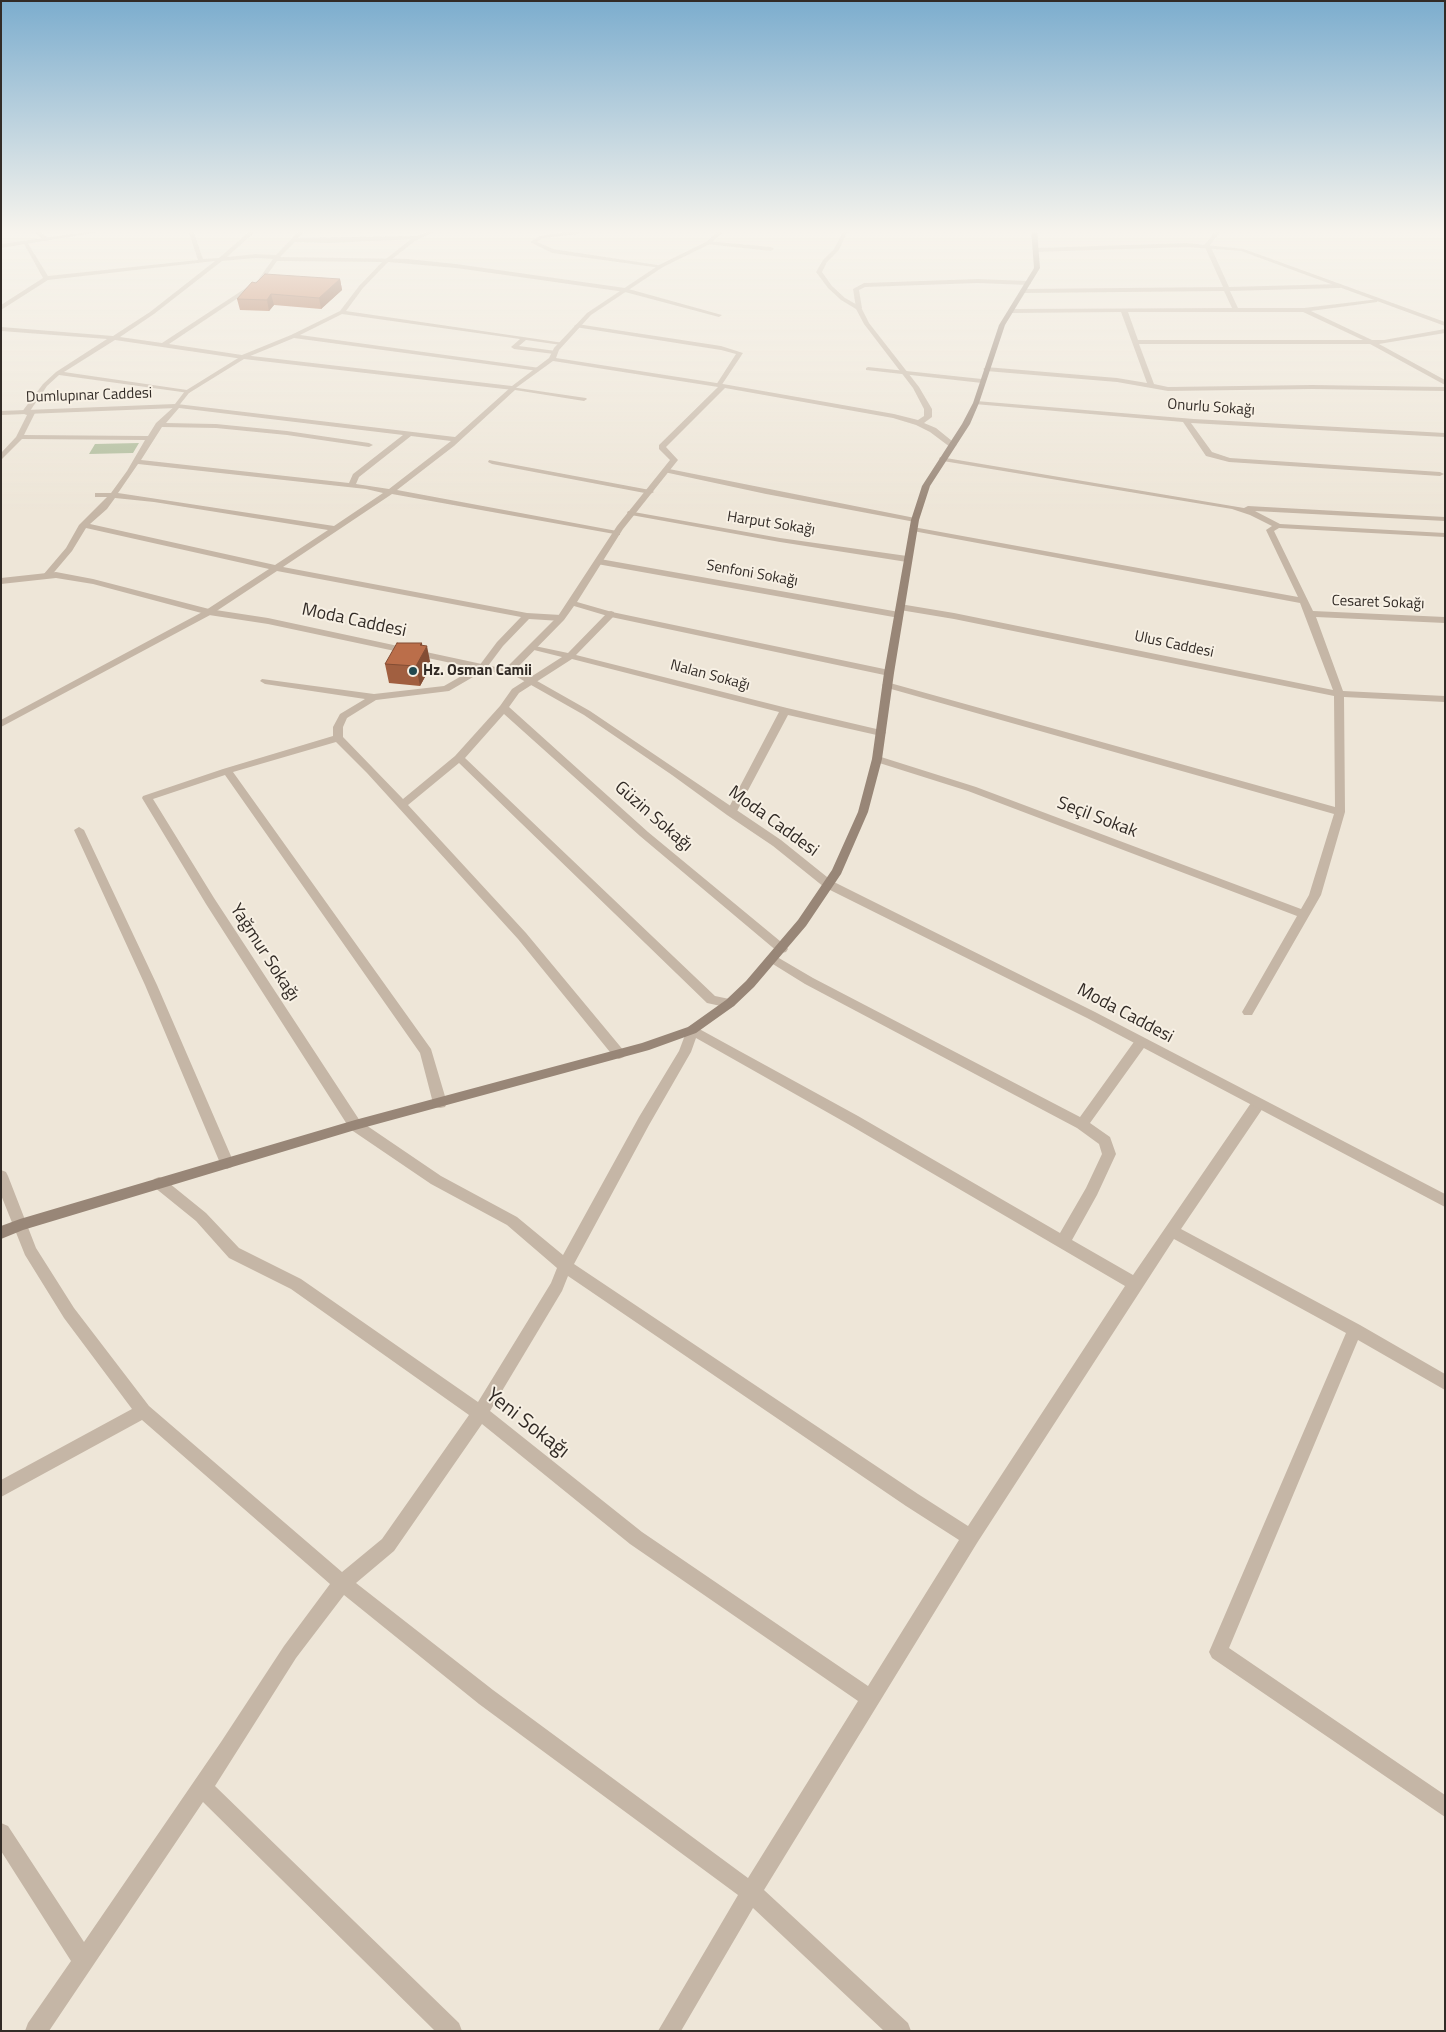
<!DOCTYPE html>
<html>
<head>
<meta charset="utf-8">
<style>
	body { margin:0 }
	#map { position:relative; width:1446px; height:2032px; overflow:hidden; background:#eee6d8; font-family:"Titillium Web",sans-serif }
	canvas { display:block }
	.frame { position:absolute; inset:0; border:2px solid #322b26; pointer-events:none }
</style>
</head>
<body>
<div id="map">
<canvas width="1446" height="2032"></canvas>
<div class="frame"></div>
</div>
<script>
const context = document.querySelector('canvas').getContext('2d');
context.lineJoin = 'round';
function fillPath(path, color) { context.fillStyle = color; context.fill(path, 'evenodd'); }
const toPath = rows => new Path2D(rows.map(r => 'M' + r).join(''));
function stroke(path, color, width, dash) { context.strokeStyle = color; context.lineWidth = width; context.lineCap = dash ? 'butt' : 'round'; context.setLineDash(dash || []); context.stroke(path); }
function write(font, color, halo, rows, align = 'center') {
  context.font = font + ' "Titillium Web",sans-serif'; context.lineWidth = 4; context.setLineDash([]); context.textBaseline = 'middle'; context.strokeStyle = halo; context.fillStyle = color; for (const [text, x, y, turn = 0] of rows) {
    context.save(); context.translate(x, y); context.rotate((+turn || 0) * Math.PI / 180); context.textAlign = isNaN(turn) ? turn : align; if (halo) context.strokeText(text, 0, 0); context.fillText(text, 0, 0); context.restore();
  }
}
const green = toPath([
	[139,443,133,453,89,454,95,444]
]);
const minor = toPath([
	[32,230,38,230,50,240,45,241,32,230],
	[188,230,193,230,203,259,219,258,251,230,257,230,227,257,256,254,276,255,300,230,306,230,298,238,417,236,419,239,329,243,295,242,280,257,408,259,456,264,625,288,722,315,719,317,625,292,456,268,388,262,363,288,346,311,564,343,561,345,526,340,519,346,556,351,557,352,554,354,514,349,511,347,520,339,342,314,300,335,540,368,541,369,538,371,294,338,243,359,115,340,64,372,187,390,190,392,189,393,59,375,47,386,30,411,35,413,24,435,148,436,156,423,177,404,455,437,511,387,586,398,587,399,584,401,515,390,454,446,397,490,617,531,620,531,620,535,392,494,283,567,527,613,561,615,565,618,561,621,529,619,503,646,485,670,449,691,376,700,347,718,343,727,343,737,403,799,455,756,500,706,512,689,562,657,530,649,530,645,568,653,608,612,611,611,614,612,614,616,576,655,787,708,885,731,886,733,881,736,788,715,736,813,731,816,726,813,779,712,572,659,519,693,509,707,648,832,786,946,788,949,786,952,782,953,778,952,640,836,504,714,465,758,715,996,734,1000,736,1003,734,1006,730,1008,707,1003,459,763,408,805,526,933,624,1051,625,1054,624,1057,619,1059,614,1057,518,939,367,773,336,742,233,772,431,1049,447,1103,445,1107,440,1108,435,1107,433,1103,420,1053,225,775,153,799,214,898,360,1121,441,1176,517,1217,563,1255,639,1117,679,1051,688,1027,692,1025,858,1116,1060,1233,1086,1188,1102,1154,1099,1144,1077,1128,805,984,768,961,766,958,772,954,813,978,1080,1117,1136,1039,1146,1039,1147,1042,1146,1045,1090,1123,1110,1137,1116,1154,1097,1195,1072,1240,1133,1275,1253,1100,1258,1099,1263,1100,1265,1104,1263,1108,1181,1229,1360,1325,1445,1374,1445,1390,1358,1340,1229,1648,1445,1795,1445,1817,1212,1658,1209,1652,1346,1333,1174,1239,977,1543,764,1890,908,2023,911,2031,884,2031,753,1908,681,2031,658,2031,738,1895,479,1704,344,1595,296,1658,215,1786,459,2023,462,2031,435,2031,203,1802,49,2031,25,2031,28,2023,71,1961,1,1851,1,1823,8,1826,84,1942,221,1742,284,1646,330,1584,142,1420,1,1497,1,1480,132,1409,64,1318,25,1255,1,1195,1,1170,6,1172,8,1176,36,1248,74,1308,149,1406,342,1572,382,1539,469,1415,291,1289,229,1258,196,1221,154,1187,152,1183,154,1179,159,1177,164,1179,206,1213,239,1248,301,1279,478,1402,551,1283,557,1268,507,1225,431,1184,350,1129,206,904,142,798,143,796,223,769,333,736,333,727,340,714,365,699,265,684,260,681,262,679,374,694,444,686,479,666,497,642,521,617,277,571,212,614,1,727,1,720,206,610,269,569,86,528,72,551,50,577,44,577,43,575,66,548,79,525,107,497,95,497,95,493,111,493,127,471,145,440,22,439,1,460,1,453,16,437,27,415,21,413,43,384,56,372,107,339,1,331,1,327,113,336,150,312,215,261,48,280,1,310,1,305,43,278,23,242,27,242,48,276,198,260,188,230],
	[256,258,273,259,258,280,162,343,120,337,154,314,222,261,256,258],
	[277,261,382,262,359,286,340,311,291,335,242,355,169,344,262,282,277,261],
	[179,408,403,435,353,474,349,483,141,460,162,427,216,428,287,435,369,447,373,445,369,443,287,431,216,424,166,423,179,408],
	[411,436,451,441,389,489,356,484,359,477,411,436],
	[138,464,366,489,383,493,334,526,118,493,138,464],
	[115,498,154,502,328,530,275,565,90,524,107,509,115,498],
	[696,1038,848,1124,1125,1286,968,1526,918,1494,574,1264,649,1125,691,1052,696,1038],
	[568,1276,906,1506,959,1540,868,1686,642,1532,490,1411,562,1291,568,1276],
	[482,1424,630,1544,858,1701,748,1878,493,1690,356,1583,394,1551,482,1424],
	[578,230,585,230,577,234,543,238,537,242,553,249,664,266,661,268,552,253,530,242,540,236,578,230],
	[1033,230,1047,230,1034,233,1031,231,1033,230],
	[1213,230,1221,231,1210,245,1229,287,1340,284,1343,286,1340,288,1230,291,1238,308,1304,308,1379,299,1377,302,1311,311,1372,340,1384,340,1445,329,1445,333,1379,344,1445,380,1445,385,1370,344,1139,344,1154,384,1168,387,1312,385,1445,387,1445,391,1312,389,1168,391,1117,382,986,371,983,369,986,367,1117,378,1147,383,1121,312,1011,313,1008,311,1011,309,1232,308,1224,291,1023,293,1020,291,1023,289,1223,287,1204,245,1215,232,1213,230],
	[1128,312,1303,312,1363,340,1138,340,1128,312],
	[708,241,771,247,774,249,771,251,706,244,708,241],
	[978,279,1028,281,1031,283,1028,285,978,283,865,287,859,290,862,308,859,310,856,308,853,289,864,283,978,279],
	[577,324,721,346,743,353,721,386,719,387,716,385,736,354,721,350,575,327,574,326,577,324],
	[868,367,982,379,985,381,982,383,866,370,866,368,868,367],
	[976,401,1194,419,1445,433,1445,437,1191,423,1212,452,1230,458,1440,472,1444,474,1440,476,1229,462,1206,456,1183,422,974,404,973,403,976,401],
	[940,457,1244,508,1248,506,1445,517,1445,521,1255,511,1280,524,1445,533,1445,537,1279,528,1274,531,1313,611,1445,617,1445,623,1316,617,1343,691,1445,696,1445,702,1344,697,1345,812,1321,895,1252,1015,1244,1015,1242,1012,1297,916,968,791,873,761,872,759,873,757,881,757,976,787,1301,909,1309,895,1334,814,884,687,882,685,884,683,890,683,1335,807,1334,696,954,619,900,610,896,607,900,604,954,613,1333,690,1300,603,913,531,909,529,913,527,1298,597,1266,530,1272,526,1250,515,1232,509,943,461,939,459,940,457],
	[489,460,650,490,654,492,650,494,492,464,488,462,489,460],
	[664,468,915,518,919,520,915,522,766,494,664,472,664,468],
	[628,511,780,538,907,556,911,559,907,562,780,542,631,515,627,513,628,511],
	[600,559,899,612,903,615,899,618,597,564,597,560,600,559],
	[79,827,84,830,157,985,234,1163,232,1167,227,1169,222,1167,220,1163,145,985,74,830,79,827]
]);
const tertiary = toPath([
	[101,230,112,230,1,248,1,244,101,230],
	[431,230,438,230,415,241,387,263,382,262,411,239,431,230],
	[719,230,725,230,710,244,663,267,591,315,559,350,556,358,723,384,894,414,918,420,924,416,924,409,913,388,864,324,856,309,841,300,828,288,816,272,823,260,834,249,844,230,848,230,839,250,827,262,822,272,832,286,845,298,861,307,869,323,919,387,932,409,932,417,924,423,936,428,957,445,950,447,930,432,916,425,893,418,725,388,666,447,678,460,623,529,577,602,612,612,889,670,894,673,889,676,611,617,574,606,564,620,514,671,523,673,590,711,781,840,832,881,1095,1012,1445,1194,1445,1207,1087,1018,824,887,773,846,727,815,672,775,584,715,517,677,268,624,209,615,93,584,56,578,1,584,1,578,56,572,93,579,209,609,268,618,505,669,558,616,617,526,670,460,659,449,659,445,718,387,553,361,513,390,244,359,189,393,177,408,1,415,1,411,175,404,185,391,243,355,512,386,549,358,554,348,587,313,659,265,706,242,719,230],
	[1187,243,1244,249,1445,322,1445,326,1241,251,1187,247,1037,252,1034,250,1037,248,1187,243]
]);
const secondary = toPath([
	[1031,230,1037,230,1040,268,1005,325,979,403,970,424,930,486,919,520,894,673,882,759,868,812,841,874,806,926,754,987,734,1006,696,1033,649,1050,355,1130,23,1230,1,1239,1,1226,20,1219,355,1120,642,1043,688,1027,726,1000,746,981,798,920,832,870,858,812,872,759,884,673,911,520,922,486,962,424,973,403,999,325,1034,268,1031,230]
]);
const wall = toPath([
	[340,279,342,290,321,309,274,305,269,311,240,310,237,299],
	[422,646,431,666,420,686,389,683,385,664]
]);
const shadedWall = toPath([
	[340,279,342,290,321,309,319,298],
	[271,294,274,305,269,311,267,300],
	[422,643,423,653,427,646,431,666,420,686,416,666,420,645]
]);
const building = toPath([
	[265,274,340,279,319,298,271,294,267,300,237,299,252,282,256,283,265,274],
	[397,643,422,643,420,645,427,646,416,666,385,664,397,643]
]);
const markers = [
	[413,671,5,"#20484f"]
];
const farStreetnames = [
	["Dumlupınar Caddesi",89,396,-2],
	["Onurlu Sokağı",1211,408,4],
	["Harput Sokağı",771,524,9],
	["Senfoni Sokağı",752,574,10],
	["Cesaret Sokağı",1378,603,2],
	["Ulus Caddesi",1174,645,12],
	["Nalan Sokağı",710,676,15]
];
const farPoinames = [
	["Hz. Osman Camii",423,671]
];
const streetNames = [
	["Moda Caddesi",354,621,12],
	["Güzin Sokağı",653,817,41],
	["Seçil Sokak",1097,818,21],
	["Moda Caddesi",773,822,36],
	["Yağmur Sokağı",264,953,57],
	["Moda Caddesi",1125,1014,28]
];
const nearStreetnames = [
	["Yeni Sokağı",527,1424,38]
];
fillPath(green, '#aebb9a');
fillPath(minor, '#c5b6a6');
fillPath(tertiary, '#c5b6a6');
fillPath(secondary, '#988677');
fillPath(wall, '#a15f40');
fillPath(shadedWall, '#834d34');
fillPath(building, '#bb6e4a');
stroke(building, '#834d34', 1);
const sky = context.createLinearGradient(0, 0, 0, 514);
sky.addColorStop(0, '#7cadce');
sky.addColorStop(0.45, '#f7f4ed');
sky.addColorStop(1, '#f7f4ed00');
context.fillStyle = sky;
context.fillRect(0, 0, 1446, 514);
for (const [x, y, r, color] of markers) { const dot = new Path2D(); dot.arc(x, y, r, 0, 2 * Math.PI); context.fillStyle = color; context.fill(dot); stroke(dot, '#f7f0e4', 2); }
write('15px', '#322b26', '#f7f0e4', farStreetnames);
write('bold 15px', '#322b26', '#f7f0e4', farPoinames, 'left');
write('18px', '#322b26', '#f7f0e4', streetNames);
write('21px', '#322b26', '#f7f0e4', nearStreetnames);
</script>
</body>
</html>
